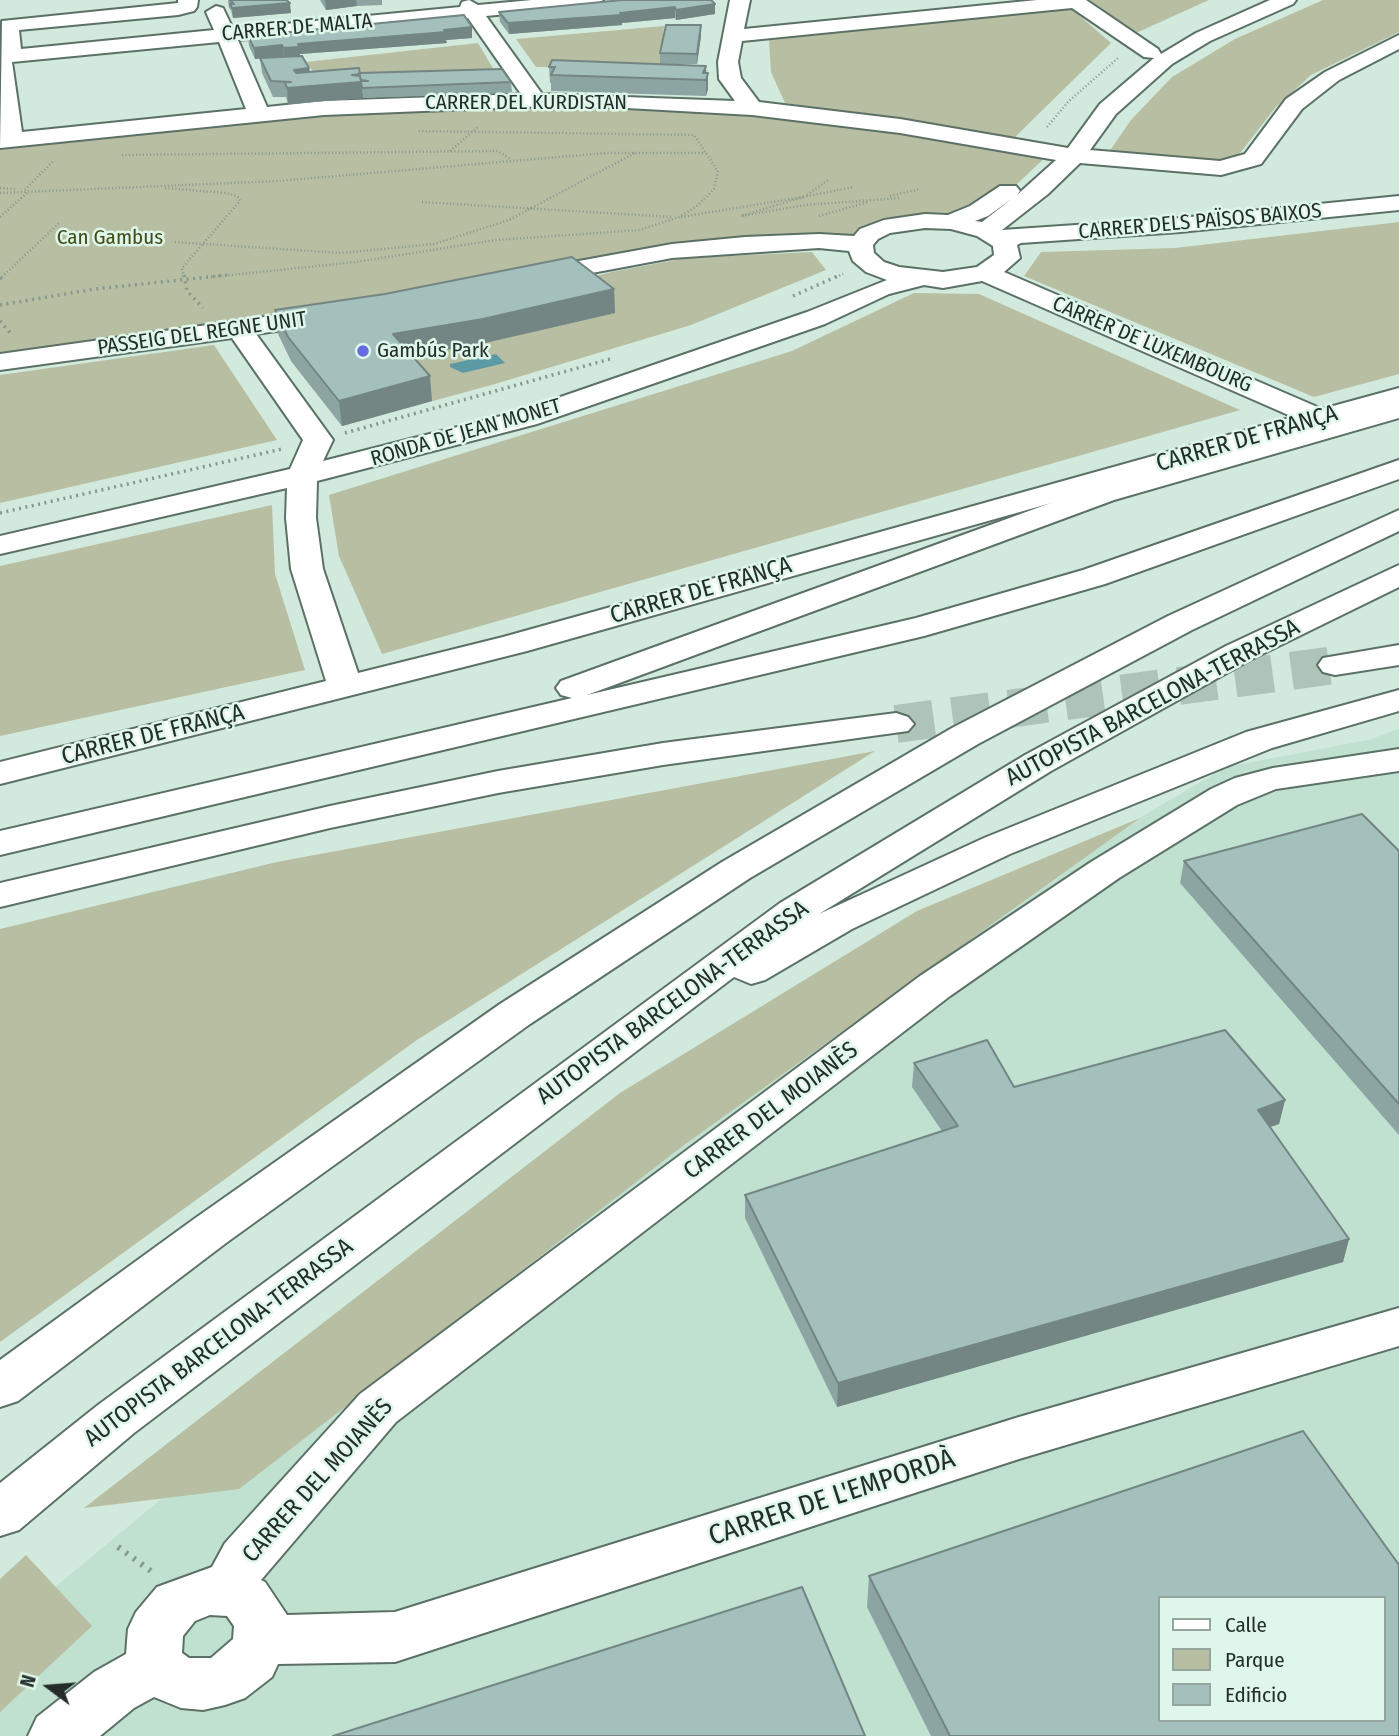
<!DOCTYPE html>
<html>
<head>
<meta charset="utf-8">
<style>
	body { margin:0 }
	#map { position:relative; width:1399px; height:1736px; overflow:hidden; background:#d1eadd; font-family:"Fira Sans Condensed",sans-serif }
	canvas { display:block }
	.legend { position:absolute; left:1158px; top:1596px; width:228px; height:126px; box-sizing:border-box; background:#def7ea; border:2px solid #94a69d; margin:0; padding:9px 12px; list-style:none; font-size:21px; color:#242d29 }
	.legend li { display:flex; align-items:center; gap:14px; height:35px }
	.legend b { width:35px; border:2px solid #94a69d }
	.north { position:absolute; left:14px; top:1652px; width:70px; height:70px; -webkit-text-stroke:5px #def7ea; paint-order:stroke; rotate:286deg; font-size:19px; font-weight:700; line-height:28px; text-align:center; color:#242d29 }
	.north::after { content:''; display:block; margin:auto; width:24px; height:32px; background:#242d29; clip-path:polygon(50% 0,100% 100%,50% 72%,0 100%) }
</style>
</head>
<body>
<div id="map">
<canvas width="1399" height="1736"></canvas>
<ul class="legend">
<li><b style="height:9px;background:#fff"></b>Calle</li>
<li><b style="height:19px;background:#b8bea1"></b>Parque</li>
<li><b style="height:19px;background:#a4c0bc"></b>Edificio</li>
</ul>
<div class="north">N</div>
</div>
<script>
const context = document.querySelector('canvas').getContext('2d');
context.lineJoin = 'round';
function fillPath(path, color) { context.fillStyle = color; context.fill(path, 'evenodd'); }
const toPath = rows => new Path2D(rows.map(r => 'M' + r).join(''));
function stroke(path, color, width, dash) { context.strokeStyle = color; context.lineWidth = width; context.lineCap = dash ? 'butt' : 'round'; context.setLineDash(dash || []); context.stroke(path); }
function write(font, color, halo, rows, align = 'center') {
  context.font = font + ' "Fira Sans Condensed",sans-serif'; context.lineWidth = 5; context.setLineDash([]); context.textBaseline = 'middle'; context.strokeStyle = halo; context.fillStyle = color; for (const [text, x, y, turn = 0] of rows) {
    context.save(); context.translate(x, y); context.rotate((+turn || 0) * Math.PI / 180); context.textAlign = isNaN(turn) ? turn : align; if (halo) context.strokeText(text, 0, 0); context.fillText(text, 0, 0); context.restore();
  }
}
const built = toPath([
	[1399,729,1399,1736,0,1736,0,1633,438,1269,1053,869,1226,767,1368,740],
	[1159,1598,1383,1598,1383,1720,1159,1720]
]);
const green = toPath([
	[1090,0,1209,0,1136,33],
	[1323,0,1399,0,1399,32,1311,75,1275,108,1241,152,1230,159,1209,161,1109,152,1131,120,1172,77,1235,39],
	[1072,9,1111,43,1015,137,785,103,771,72,769,40],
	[664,26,660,69,536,67,516,39],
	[478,43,494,70,317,77,306,62],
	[431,102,752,108,1050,153,1016,185,979,211,905,222,860,244,745,244,0,362,0,141,259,113],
	[1399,222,1399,374,1314,397,1024,276,1041,252,1175,248],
	[812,252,826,270,691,325,495,384,342,426,291,361,611,272,686,258],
	[914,293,979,294,1240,410,382,654,339,556,329,495,792,351],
	[214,345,277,440,0,503,0,375],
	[272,505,275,574,305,670,0,736,0,566],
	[875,751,417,1040,0,1342,0,929,277,862],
	[1140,818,684,1145,239,1489,84,1508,620,1093,917,911],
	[26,1555,92,1626,0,1712,0,1579]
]);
const water = toPath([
	[496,354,505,363,463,373,450,367,450,364]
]);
const highwayTunnel = toPath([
	[896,724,1335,665]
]);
const pathFar2 = toPath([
	[1047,127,1068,102,1118,58],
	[450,151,478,127],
	[122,155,498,151,510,159],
	[0,188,16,189],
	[165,188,226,193,237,196,240,201,182,268,184,277],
	[25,190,53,161],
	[0,193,278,181,606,153,706,153],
	[807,195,828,180],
	[890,196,920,189],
	[803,197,854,187],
	[422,202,673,217],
	[819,216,868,202],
	[0,217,28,192],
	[681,217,803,197,741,216,805,205,899,198],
	[175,242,341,253,434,244,509,220,635,153],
	[2,277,59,223],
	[211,277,356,262,496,240,640,230,679,217,696,207,714,189,718,171,694,135,417,131],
	[836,277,843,274]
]);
const pathFar1 = toPath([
	[184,275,187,291,203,308],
	[0,279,4,275],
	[793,296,840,275],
	[0,305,95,289,227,275],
	[0,321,12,335],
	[345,433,610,359],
	[0,513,282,449]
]);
const path = toPath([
	[118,1547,151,1571]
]);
const minor = toPath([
	[178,0,198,0,197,7,194,11,178,15,19,30,21,49,214,30,206,12,216,6,223,8,233,29,460,7,462,2,469,0,478,5,532,0,603,0,593,6,486,16,542,94,735,101,719,79,718,62,730,0,750,0,744,29,1037,0,1086,0,1158,49,1161,54,1196,33,1270,0,1296,0,1293,4,1210,41,1172,64,1116,114,1090,150,1220,161,1245,154,1286,99,1325,72,1399,35,1399,49,1339,80,1302,109,1261,164,1221,175,1080,163,1048,194,1002,230,1180,218,1399,196,1399,210,1180,232,1021,243,1017,245,1020,258,1004,272,1322,409,1399,388,1399,405,527,651,0,784,0,762,326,681,291,569,286,518,287,488,0,554,0,536,290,469,303,440,232,338,0,370,0,354,329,308,338,310,342,316,338,322,256,334,333,440,323,461,517,412,807,312,887,280,866,272,853,261,849,251,819,248,672,258,533,284,524,281,520,276,524,271,672,244,745,237,819,234,854,236,860,229,884,220,925,214,948,215,970,206,1000,186,1016,186,1020,191,1017,195,1056,160,900,133,752,115,573,105,324,115,0,148,2,21,178,3,178,0],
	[1072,8,1144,57,1154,58,1100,104,1068,148,900,119,759,102,741,78,738,62,742,41,1072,8],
	[468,18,521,94,324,101,267,107,238,40,468,18],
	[219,42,246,109,22,132,12,62,219,42],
	[1013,198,982,222,975,221,988,216,1013,198],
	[925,228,951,229,977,236,993,246,994,255,977,267,943,272,899,267,884,262,874,253,873,245,878,239,890,233,925,228],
	[982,281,1293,417,503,637,358,673,323,569,316,518,317,481,537,424,825,324,889,294,924,285,943,288,982,281],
	[1399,749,1399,771,1276,789,1237,805,1119,878,950,996,396,1422,261,1580,265,1582,287,1615,395,1612,1019,1417,1399,1308,1399,1346,1019,1459,395,1662,278,1664,272,1677,245,1698,225,1705,203,1710,181,1708,154,1697,134,1708,100,1736,28,1736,37,1717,94,1672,126,1654,128,1629,136,1612,157,1587,212,1567,225,1543,360,1394,920,976,1091,862,1211,789,1235,778,1273,768,1399,749],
	[210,1615,227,1616,234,1626,233,1639,211,1658,189,1658,182,1653,183,1636,195,1621,210,1615]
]);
const highway = toPath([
	[1399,400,1399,418,1114,500,587,695,916,618,1083,570,1399,460,1399,479,1105,584,924,636,0,855,0,831,572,698,561,695,556,688,561,681,1092,488,1399,400],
	[1399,510,1399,531,1192,630,978,744,750,878,530,1024,226,1243,18,1401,0,1407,0,1360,194,1219,500,1004,722,862,952,728,1168,616,1399,510],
	[1399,565,1399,587,1250,660,1051,771,819,914,984,838,1246,732,1399,690,1399,711,1272,748,1010,854,852,929,765,980,751,984,734,977,134,1433,19,1530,0,1536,0,1483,98,1405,780,903,1025,755,1226,646,1399,565],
	[1399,645,1399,665,1335,675,1323,672,1318,665,1323,658,1399,645],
	[896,713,908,717,914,724,908,731,663,765,498,793,330,828,0,907,0,883,330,806,498,771,663,743,896,713]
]);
const wall = toPath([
	[228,0,287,0,291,13,233,18,231,10,229,8],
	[320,0,382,0,382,5,357,6,326,10],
	[715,4,715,14,676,20,675,18,622,23,622,25,509,34,500,22,499,12],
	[472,27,472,38,446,40,447,43,300,54,300,56,309,68,310,72,359,73,502,69,511,82,512,93,363,98,363,97,363,98,288,104,286,97,273,97,262,73,260,58,255,59,249,46,248,36],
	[701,36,697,64,660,64,660,53],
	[706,66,708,89,706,96,551,91,551,83,550,83,549,67],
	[614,289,615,313,485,343,412,356,432,401,342,426,291,361,278,334,275,310],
	[1399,851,1399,1135,1180,883,1184,861],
	[914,1063,1014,1087,1285,1100,1279,1124,1270,1127,1349,1239,1343,1262,837,1407,745,1218,745,1195,942,1131,912,1087],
	[869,1576,1399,1736,931,1736,867,1607]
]);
const shadedWall = toPath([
	[283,0,287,0,287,3,290,3,291,13,233,18,232,8],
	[325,0,356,0,357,6,326,10],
	[715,4,715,14,676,20,676,10],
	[675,7,675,18,622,23,622,25,509,34,508,23],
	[701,25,701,36,697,64,697,54],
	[472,27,472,38,446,40,447,43,300,54,300,57,285,59,283,48,298,44],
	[282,45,284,56,255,59,254,48],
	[706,66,706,80,708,73,708,89,706,96,706,80,703,73],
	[309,68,311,84,296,86,294,70],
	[361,82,363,98,288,104,287,88],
	[614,289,615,313,485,343,395,359,393,334],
	[430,376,432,401,342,426,339,401],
	[1285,1100,1279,1124,1253,1133,1258,1110],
	[1349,1239,1343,1262,837,1407,838,1383]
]);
const building = toPath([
	[230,0,286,0,290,3,232,8,230,4,234,4,230,0],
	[622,0,711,0,715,4,676,10,675,7,620,13,622,15,508,23,499,12,622,0],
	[464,15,472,27,444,30,446,32,298,44,299,47,283,48,282,45,254,48,248,36,464,15],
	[666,25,701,25,697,54,660,53,666,25],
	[302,56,309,68,294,70,296,73,359,68,360,74,352,75,360,76,361,82,287,88,285,82,291,82,271,81,260,58,302,56],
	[552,60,706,66,703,73,708,73,706,80,551,75,555,67,549,67,552,60],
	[502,69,511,82,362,88,361,81,368,81,361,80,359,73,502,69],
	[572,257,614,289,483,319,393,334,430,376,339,401,288,337,275,310,385,294,572,257],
	[1362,814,1399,851,1399,1104,1184,861,1362,814],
	[1225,1030,1285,1100,1258,1110,1349,1239,838,1383,745,1195,958,1126,914,1063,987,1040,1014,1087,1225,1030],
	[1303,1431,1399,1565,1399,1736,950,1736,869,1576,1303,1431],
	[1159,1598,1383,1598,1383,1720,1159,1720,1159,1598],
	[802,1587,865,1736,333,1736,802,1587]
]);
const markers = [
	[363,351,7,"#646be3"]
];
const farStreetnames = [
	["CARRER DE MALTA",297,28,-5],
	["CARRER DEL KURDISTAN",526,103],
	["CARRER DELS PAÏSOS BAIXOS",1200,222,-5],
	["PASSEIG DEL REGNE UNIT",202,334,-8],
	["CARRER DE LUXEMBOURG",1152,345,23],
	["RONDA DE JEAN MONET",466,433,-16]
];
const farParknames = [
	["Can Gambus",110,238]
];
const farPoinames = [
	["Gambús Park",377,351]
];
const streetNames = [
	["CARRER DE FRANÇA",1247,439,-16],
	["CARRER DE FRANÇA",701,591,-16],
	["AUTOPISTA BARCELONA-TERRASSA",1153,703,-28],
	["CARRER DE FRANÇA",153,735,-14],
	["AUTOPISTA BARCELONA-TERRASSA",673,1003,-36],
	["CARRER DEL MOIANÈS",771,1111,-37],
	["AUTOPISTA BARCELONA-TERRASSA",219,1343,-37],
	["CARRER DEL MOIANÈS",318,1481,-48]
];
const nearStreetnames = [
	["CARRER DE L'EMPORDÀ",832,1498,-18]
];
fillPath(built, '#c0e0d0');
fillPath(green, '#b8bea1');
fillPath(water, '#5b9aa4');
stroke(highwayTunnel, '#aec4b9', 38, [38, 19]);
stroke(minor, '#5b7166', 4);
stroke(highway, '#5b7166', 4);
stroke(pathFar2, '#86988f', 2.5, [1, 2.5]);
stroke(pathFar1, '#86988f', 3.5, [2, 4.5]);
stroke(path, '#86988f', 6, [2.5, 7]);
fillPath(minor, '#fff');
fillPath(highway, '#fff');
fillPath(wall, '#8da5a2');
fillPath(shadedWall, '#738684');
fillPath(building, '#a4c0bc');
stroke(building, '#738684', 2);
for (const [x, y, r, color] of markers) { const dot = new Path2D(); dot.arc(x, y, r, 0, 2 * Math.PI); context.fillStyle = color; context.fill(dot); stroke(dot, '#def7ea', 2.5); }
write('21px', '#242d29', '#def7ea', farStreetnames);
write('21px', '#444c16', '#def7ea', farParknames);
write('21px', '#242d29', '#def7ea', farPoinames, 'left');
write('24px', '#242d29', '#def7ea', streetNames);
write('28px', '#242d29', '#def7ea', nearStreetnames);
</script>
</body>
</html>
